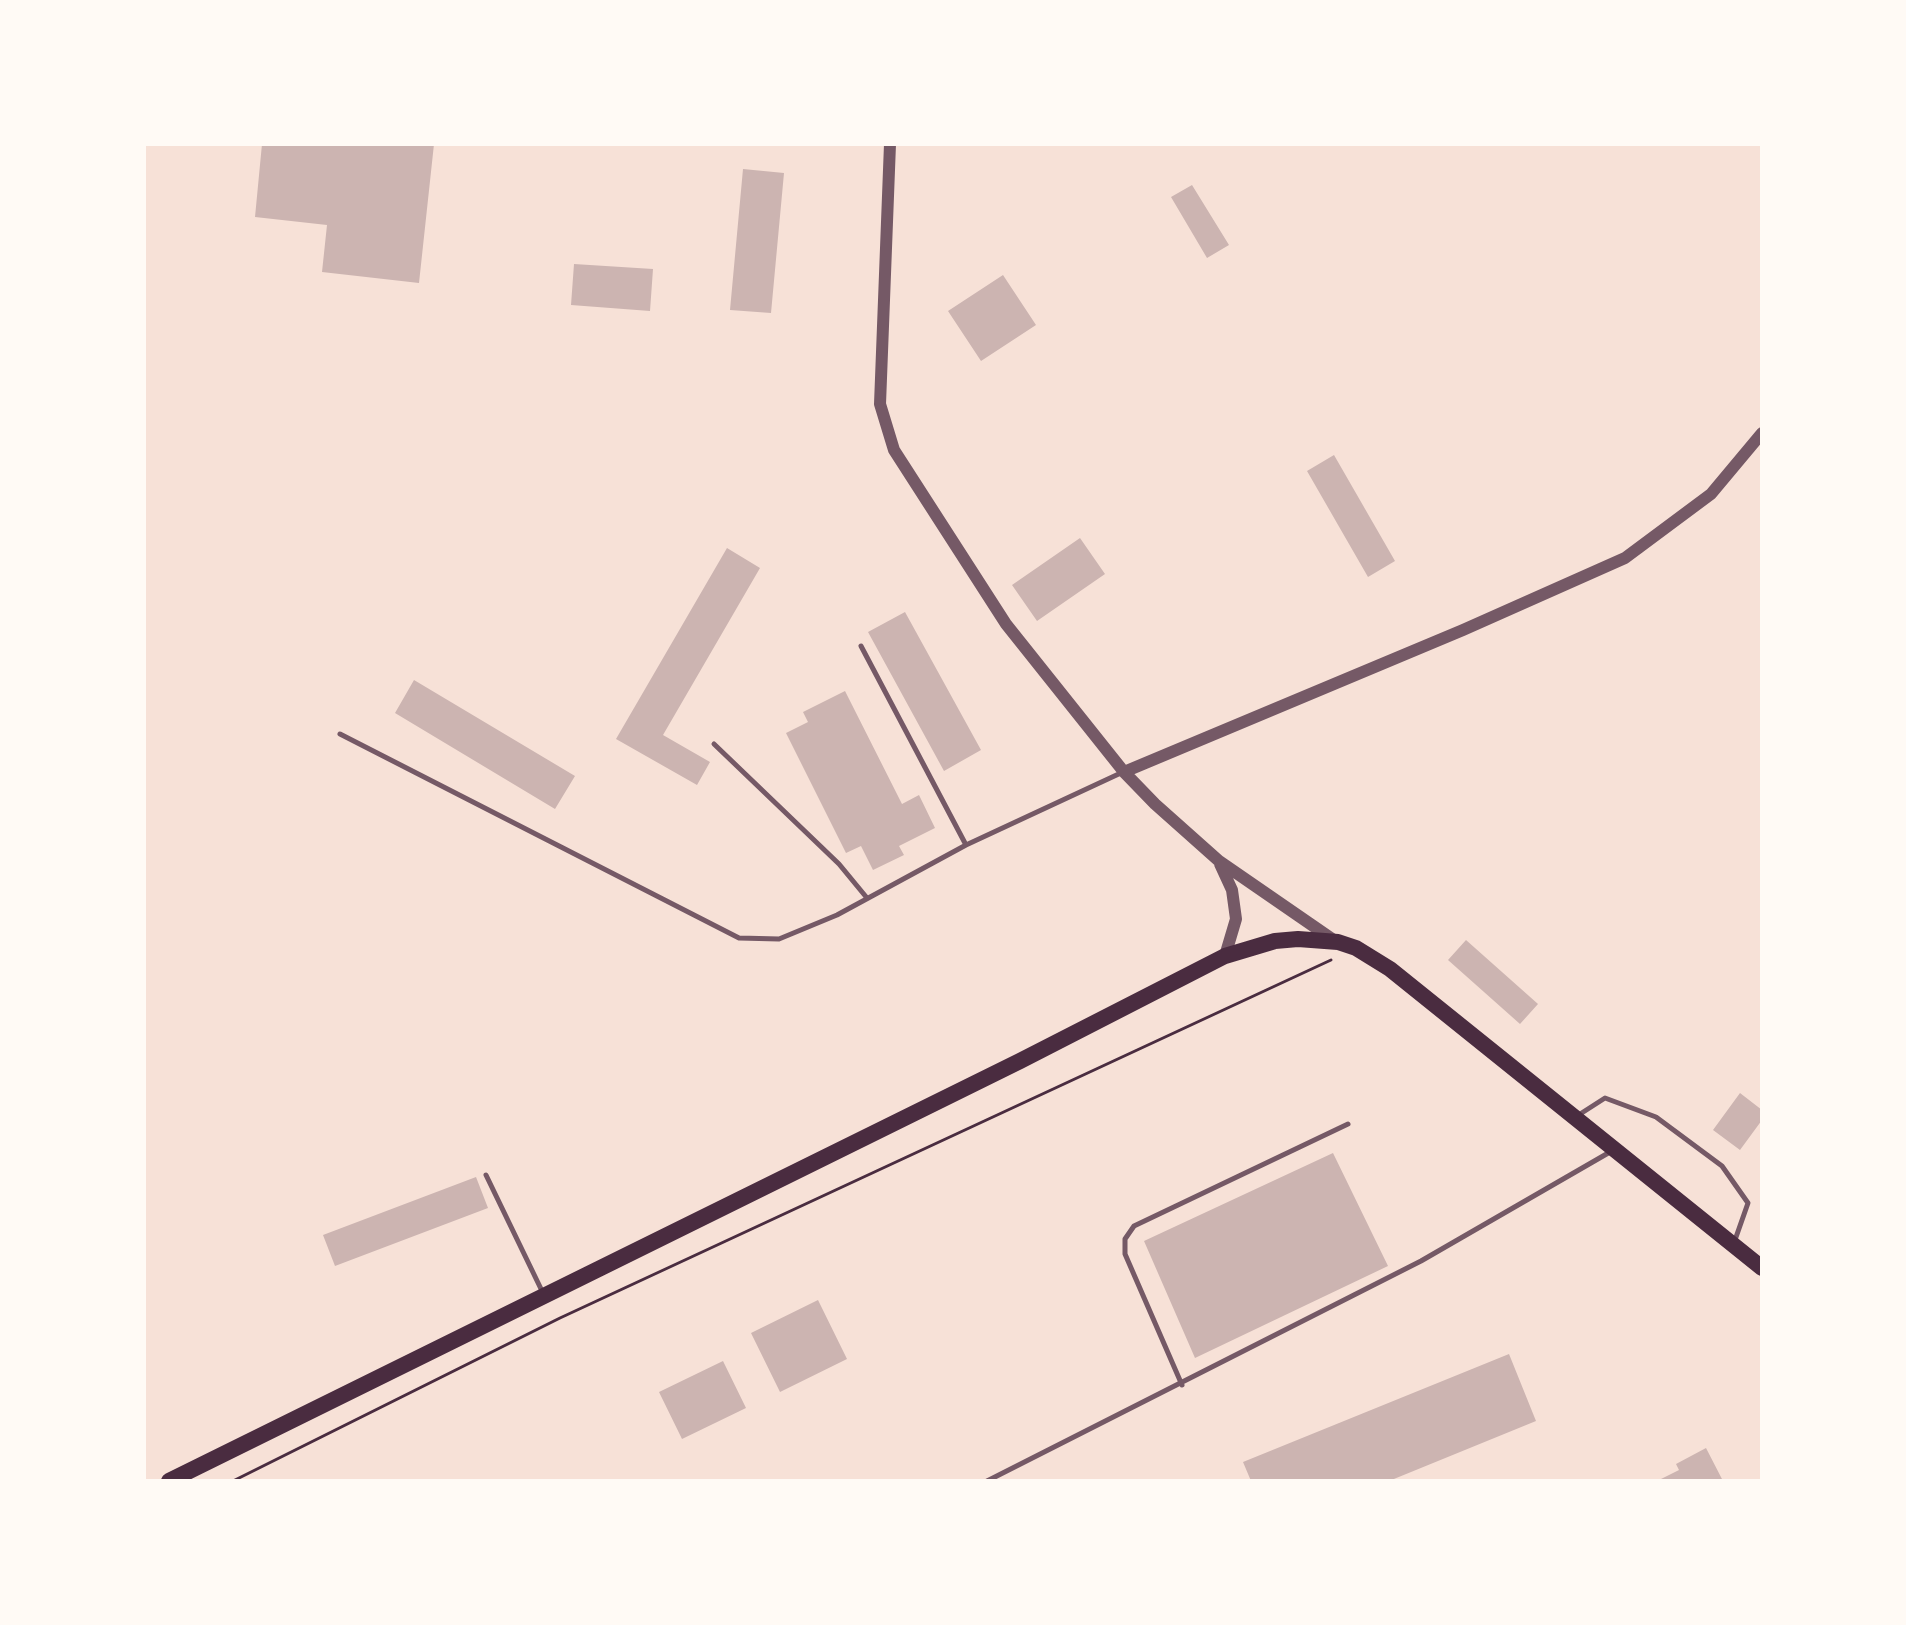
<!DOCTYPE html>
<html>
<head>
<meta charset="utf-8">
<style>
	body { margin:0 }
	#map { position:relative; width:1906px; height:1625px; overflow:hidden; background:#f7e1d7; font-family:Commissioner,sans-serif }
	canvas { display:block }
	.frame { position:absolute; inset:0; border:146px solid #fffaf5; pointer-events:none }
</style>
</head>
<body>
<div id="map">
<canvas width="1906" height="1625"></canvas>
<div class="frame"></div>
</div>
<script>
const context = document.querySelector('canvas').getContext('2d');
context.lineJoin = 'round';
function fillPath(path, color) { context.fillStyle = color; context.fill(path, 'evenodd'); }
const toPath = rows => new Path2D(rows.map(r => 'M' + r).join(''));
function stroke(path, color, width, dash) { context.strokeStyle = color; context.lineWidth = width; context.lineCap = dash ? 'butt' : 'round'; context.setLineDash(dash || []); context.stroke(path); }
const building = toPath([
	[262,144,434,144,419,283,322,272,327,225,255,217],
	[743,169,784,173,771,313,730,310],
	[1192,185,1229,245,1207,258,1171,197],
	[574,264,653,269,650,311,571,305],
	[1003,275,1036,325,981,361,948,311],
	[1334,455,1395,561,1368,577,1307,471],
	[1080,538,1105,574,1037,621,1012,585],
	[727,548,760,568,663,735,710,762,697,785,616,739],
	[905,612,981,750,944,771,868,632],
	[414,680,575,776,555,809,395,713],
	[845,691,902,804,919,795,935,828,899,846,904,855,873,870,861,846,846,853,786,733,808,722,803,712],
	[1466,940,1538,1004,1520,1024,1448,960],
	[1740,1093,1762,1110,1762,1120,1740,1150,1713,1130],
	[1333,1153,1388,1266,1195,1358,1144,1241],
	[476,1177,488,1208,335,1266,323,1235],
	[818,1300,847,1359,780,1392,751,1333],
	[1509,1354,1536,1421,1389,1481,1251,1481,1243,1462],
	[723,1361,746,1408,682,1439,659,1392],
	[1706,1448,1723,1481,1657,1481,1679,1470,1676,1464]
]);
const path = toPath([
	[233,1481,560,1318,1331,960]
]);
const service = toPath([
	[861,646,966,845],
	[340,734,739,938,779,939,837,915,966,845,1123,772],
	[714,744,839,864,867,898],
	[1577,1116,1605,1098,1656,1117,1722,1166,1748,1203,1735,1240],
	[486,1175,542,1291],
	[1182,1385,1125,1254,1125,1239,1134,1226,1348,1124],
	[987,1481,1421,1261,1610,1152]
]);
const tertiary = toPath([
	[890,144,880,404,894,450,1006,624,1124,772,1155,804,1219,861,1335,941],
	[1124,772,1463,630,1625,558,1711,494,1762,433],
	[1220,864,1232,890,1236,919,1225,956]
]);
const primary = toPath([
	[169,1481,1020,1061,1225,956,1275,941,1298,939,1338,942,1356,948,1390,969,1762,1268]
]);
fillPath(building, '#ccb4b1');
stroke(path, '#4a2c40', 3);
stroke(service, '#755966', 5);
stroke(tertiary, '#755966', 12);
stroke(primary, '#4a2c40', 16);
</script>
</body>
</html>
